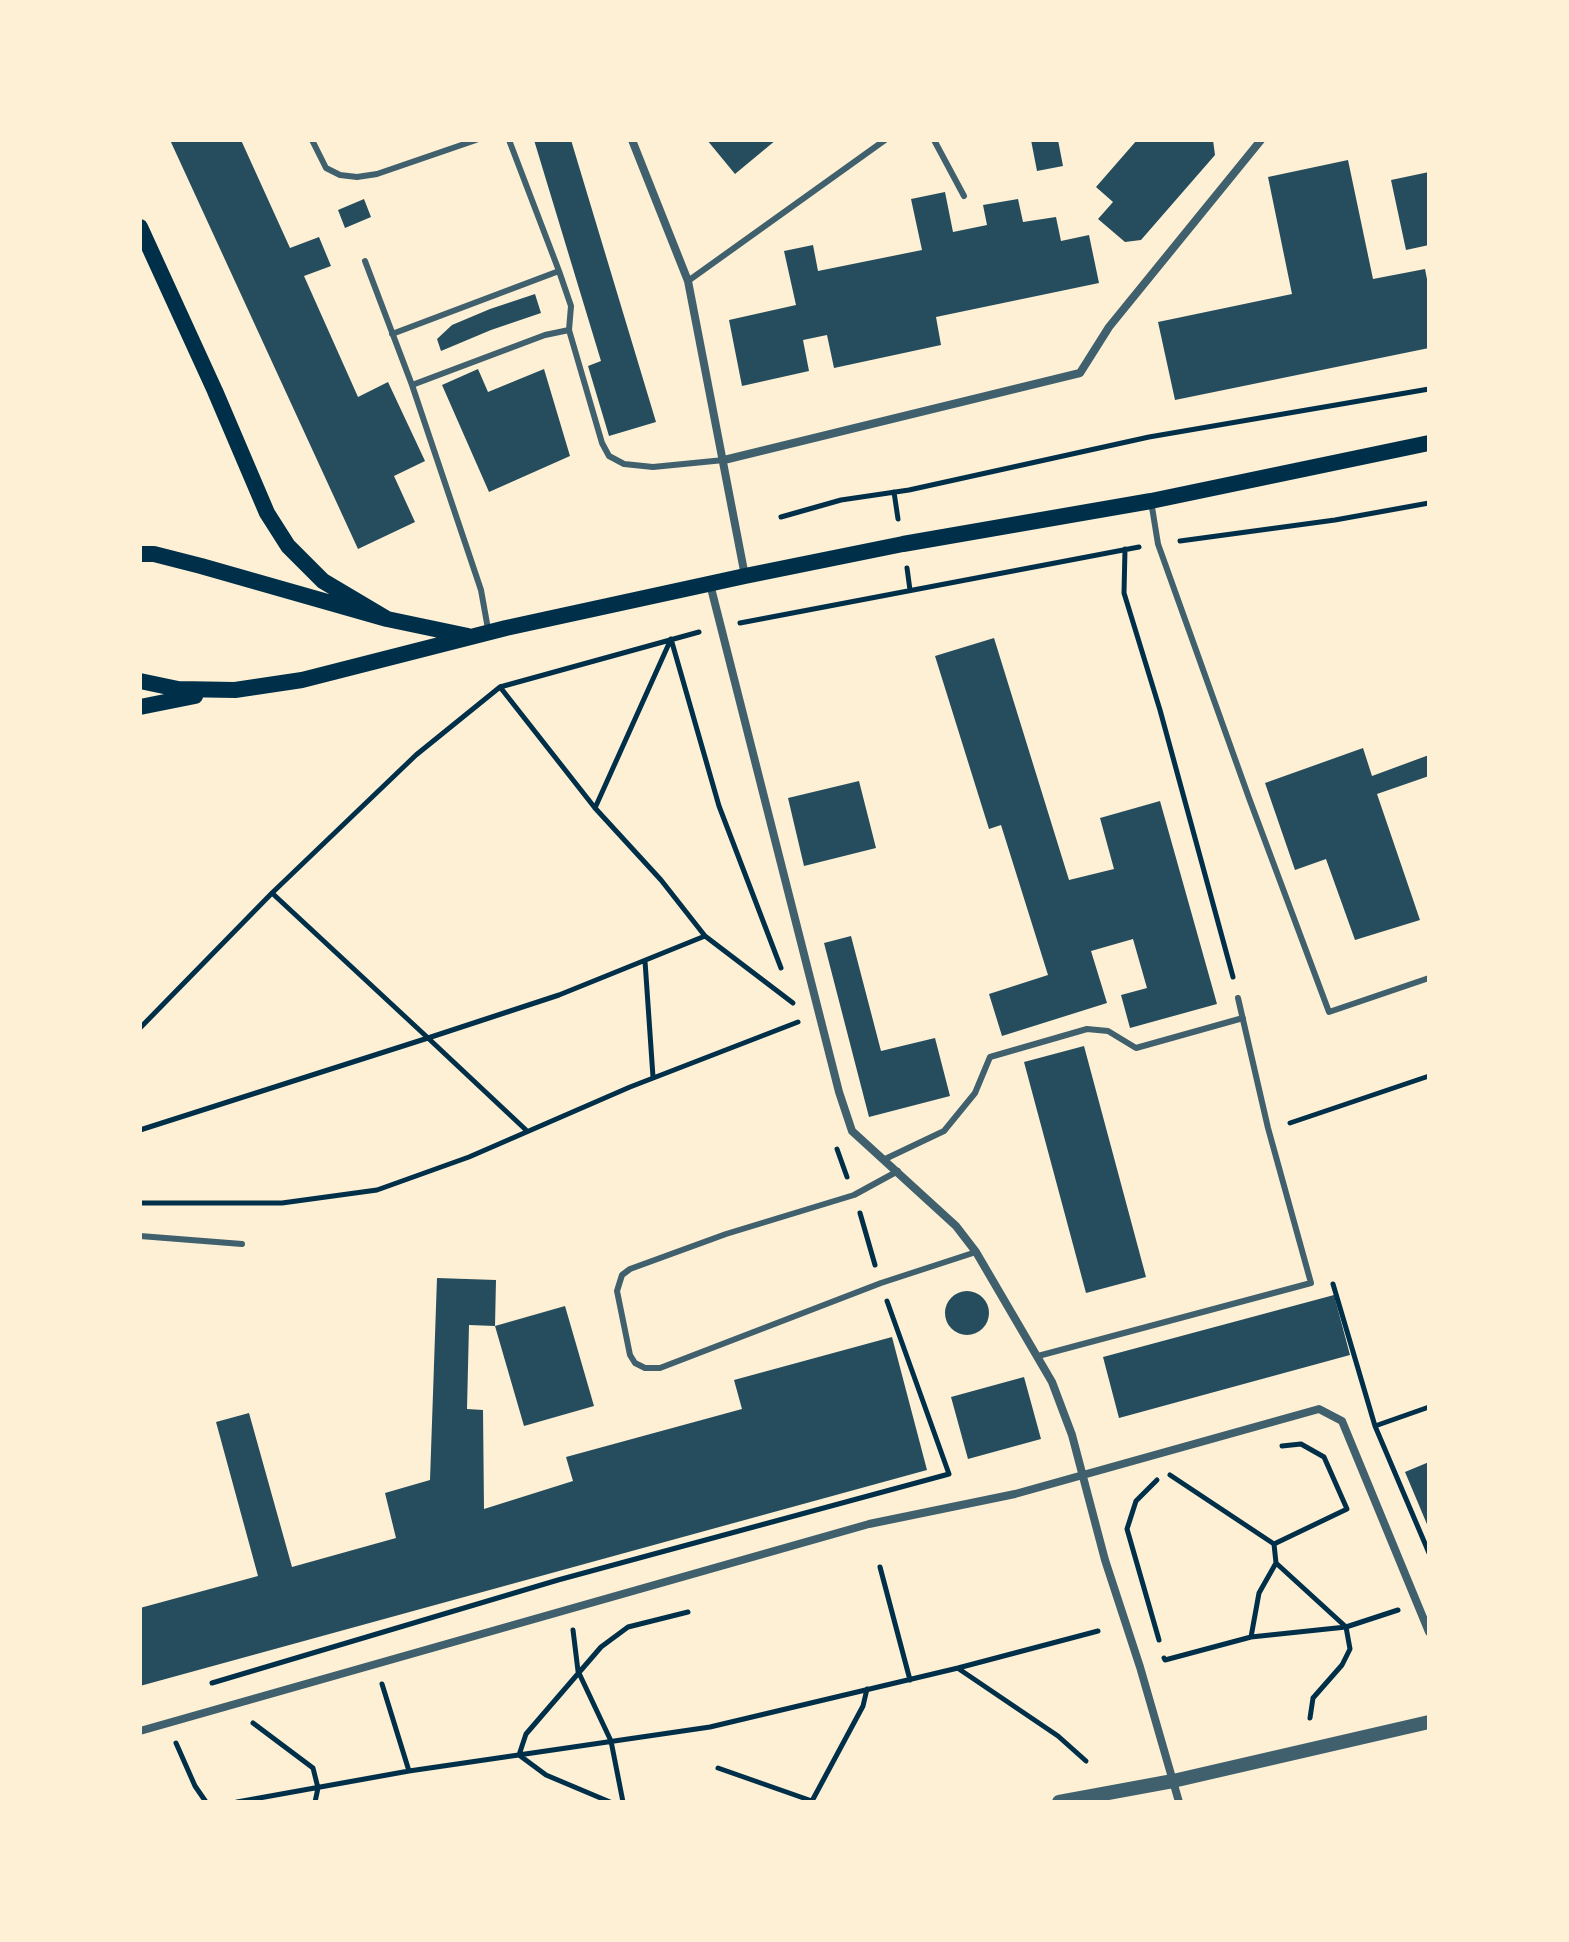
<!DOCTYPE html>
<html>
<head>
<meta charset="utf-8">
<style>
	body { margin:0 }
	#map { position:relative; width:1569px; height:1942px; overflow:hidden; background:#fdf0d5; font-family:Mulish,sans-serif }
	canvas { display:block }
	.frame { position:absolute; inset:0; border:142px solid #fdf0d5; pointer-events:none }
</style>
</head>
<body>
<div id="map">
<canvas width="1569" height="1942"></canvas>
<div class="frame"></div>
</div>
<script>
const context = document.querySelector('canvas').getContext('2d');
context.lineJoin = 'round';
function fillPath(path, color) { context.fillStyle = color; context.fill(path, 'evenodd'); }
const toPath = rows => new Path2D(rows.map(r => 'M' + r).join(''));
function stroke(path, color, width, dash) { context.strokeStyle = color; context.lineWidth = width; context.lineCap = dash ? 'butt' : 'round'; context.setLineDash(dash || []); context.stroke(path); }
const building = toPath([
	[170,140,241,140,290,248,319,237,331,266,304,276,358,397,388,382,425,461,394,476,415,522,358,549],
	[534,140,571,140,656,422,609,436,588,366,601,361],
	[707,140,776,140,735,174],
	[1031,140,1058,140,1063,166,1037,171],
	[1137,140,1213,140,1215,155,1141,240,1125,242,1098,219,1113,202,1096,187],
	[1348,160,1373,279,1425,269,1429,289,1429,348,1175,400,1158,322,1292,294,1268,177],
	[1429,172,1429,245,1406,250,1391,180],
	[945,192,953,232,987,225,983,205,1018,199,1023,222,1056,217,1061,241,1089,235,1099,283,936,317,941,345,834,368,827,335,803,340,809,371,742,386,729,320,796,305,784,251,813,245,818,271,922,250,911,199],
	[364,199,371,217,345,228,338,210],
	[535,294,541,313,491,330,441,351,437,339,452,325,490,309],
	[478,369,488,392,544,369,570,456,489,492,442,385],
	[994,638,1069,880,1114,869,1100,818,1160,801,1217,1004,1130,1028,1121,995,1147,988,1133,939,1091,951,1107,1003,1002,1036,989,994,1048,975,1001,825,989,829,935,656],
	[1363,748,1372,776,1429,755,1429,776,1377,794,1420,920,1355,940,1326,859,1295,870,1265,783],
	[859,781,876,848,804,866,788,798],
	[851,936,881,1051,935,1038,950,1096,869,1117,824,943],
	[1084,1046,1146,1277,1086,1293,1024,1062],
	[437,1278,496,1280,495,1326,469,1325,467,1409,483,1410,484,1509,573,1481,566,1457,742,1409,734,1380,892,1337,927,1470,140,1686,140,1608,258,1576,216,1422,249,1413,292,1567,396,1538,385,1493,430,1480],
	'945 1313a22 22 0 1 1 44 0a22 22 0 1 1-44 0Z',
	[1334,1295,1350,1355,1119,1418,1103,1357],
	[565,1306,594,1406,524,1426,495,1326],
	[1024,1377,1041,1439,968,1459,951,1397],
	[1429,1462,1429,1529,1405,1472]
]);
const path = toPath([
	[894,492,898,519],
	[781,517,841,500,909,490,1149,437,1429,389],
	[1180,541,1335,520,1429,503],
	[1125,549,1124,593,1160,710,1233,977],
	[907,568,910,590],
	[740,623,1139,547],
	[671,639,719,806,781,968],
	[500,687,595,808,661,880,705,936,793,1003],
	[595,808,671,639],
	[272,893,428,1038,559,995,705,936],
	[645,961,653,1077],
	[140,1028,272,893,416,755,500,687,699,632],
	[1290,1123,1429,1076],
	[140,1130,428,1038,526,1130],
	[837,1149,847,1177],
	[140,1203,282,1203,377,1190,469,1157,630,1087,798,1022],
	[860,1213,875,1265],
	[1333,1284,1375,1426,1429,1553],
	[1375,1426,1429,1407],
	[1170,1475,1274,1544,1276,1563,1259,1593,1251,1637],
	[1157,1480,1136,1501,1127,1529,1159,1640],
	[1274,1544,1347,1509,1324,1457,1301,1444,1282,1446],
	[1276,1563,1346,1627,1350,1649,1342,1665,1313,1698,1310,1718],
	[880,1567,910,1680],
	[573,1630,578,1671,611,1741,623,1802],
	[1164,1658,1165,1660,1251,1637,1346,1627,1398,1610],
	[959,1669,1058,1736,1086,1761],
	[212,1683,558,1580,949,1474,887,1301],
	[382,1684,409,1771],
	[253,1723,313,1768,318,1788,315,1802],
	[176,1743,195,1786,206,1802],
	[718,1768,812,1801,863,1706,867,1689],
	[237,1802,409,1771,710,1727,958,1668,1098,1631],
	[610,1802,546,1775,519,1755,526,1734,601,1647,628,1627,688,1612]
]);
const service = toPath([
	[312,140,326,168,340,175,357,177,377,174,476,140],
	[934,140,964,196],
	[365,261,412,385,481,590,488,629],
	[559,271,571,306,569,330],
	[688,281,885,140],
	[392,334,559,271,509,140],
	[412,385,545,335,569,330,602,443,609,456,624,464,653,467,724,460],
	[1151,501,1158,544,1249,798,1329,1012,1429,978],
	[883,1160,944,1131,975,1093,990,1057,1087,1029,1108,1031,1136,1048,1243,1018],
	[898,1171,854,1195,726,1234,630,1269,622,1275,617,1291,630,1355,635,1363,645,1368,660,1368,881,1283,976,1252],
	[140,1236,242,1244],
	[1038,1356,1311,1283,1268,1128,1238,998]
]);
const minor = toPath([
	[632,140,688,281,745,576],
	[724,460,1080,373,1109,327,1261,140],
	[710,584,839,1092,852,1131,956,1226,976,1252,1052,1382,1072,1435,1105,1560,1140,1667,1179,1802],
	[140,1731,869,1524,1015,1494,1319,1409,1342,1421,1429,1632]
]);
const tertiary = toPath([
	[1059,1802,1173,1781,1429,1722]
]);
const secondary = toPath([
	[140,227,215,391,267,513,288,546,323,581,387,619],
	[140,554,154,554,201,566,387,619,468,636],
	[140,681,178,689,235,690,302,680,506,628,745,576,903,544,1151,501,1429,443],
	[140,707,195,696]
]);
fillPath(building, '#264d5e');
stroke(path, '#003049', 5);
stroke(service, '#3f606c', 6);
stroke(minor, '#3f606c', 8);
stroke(tertiary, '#3f606c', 14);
stroke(secondary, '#003049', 16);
</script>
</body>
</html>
